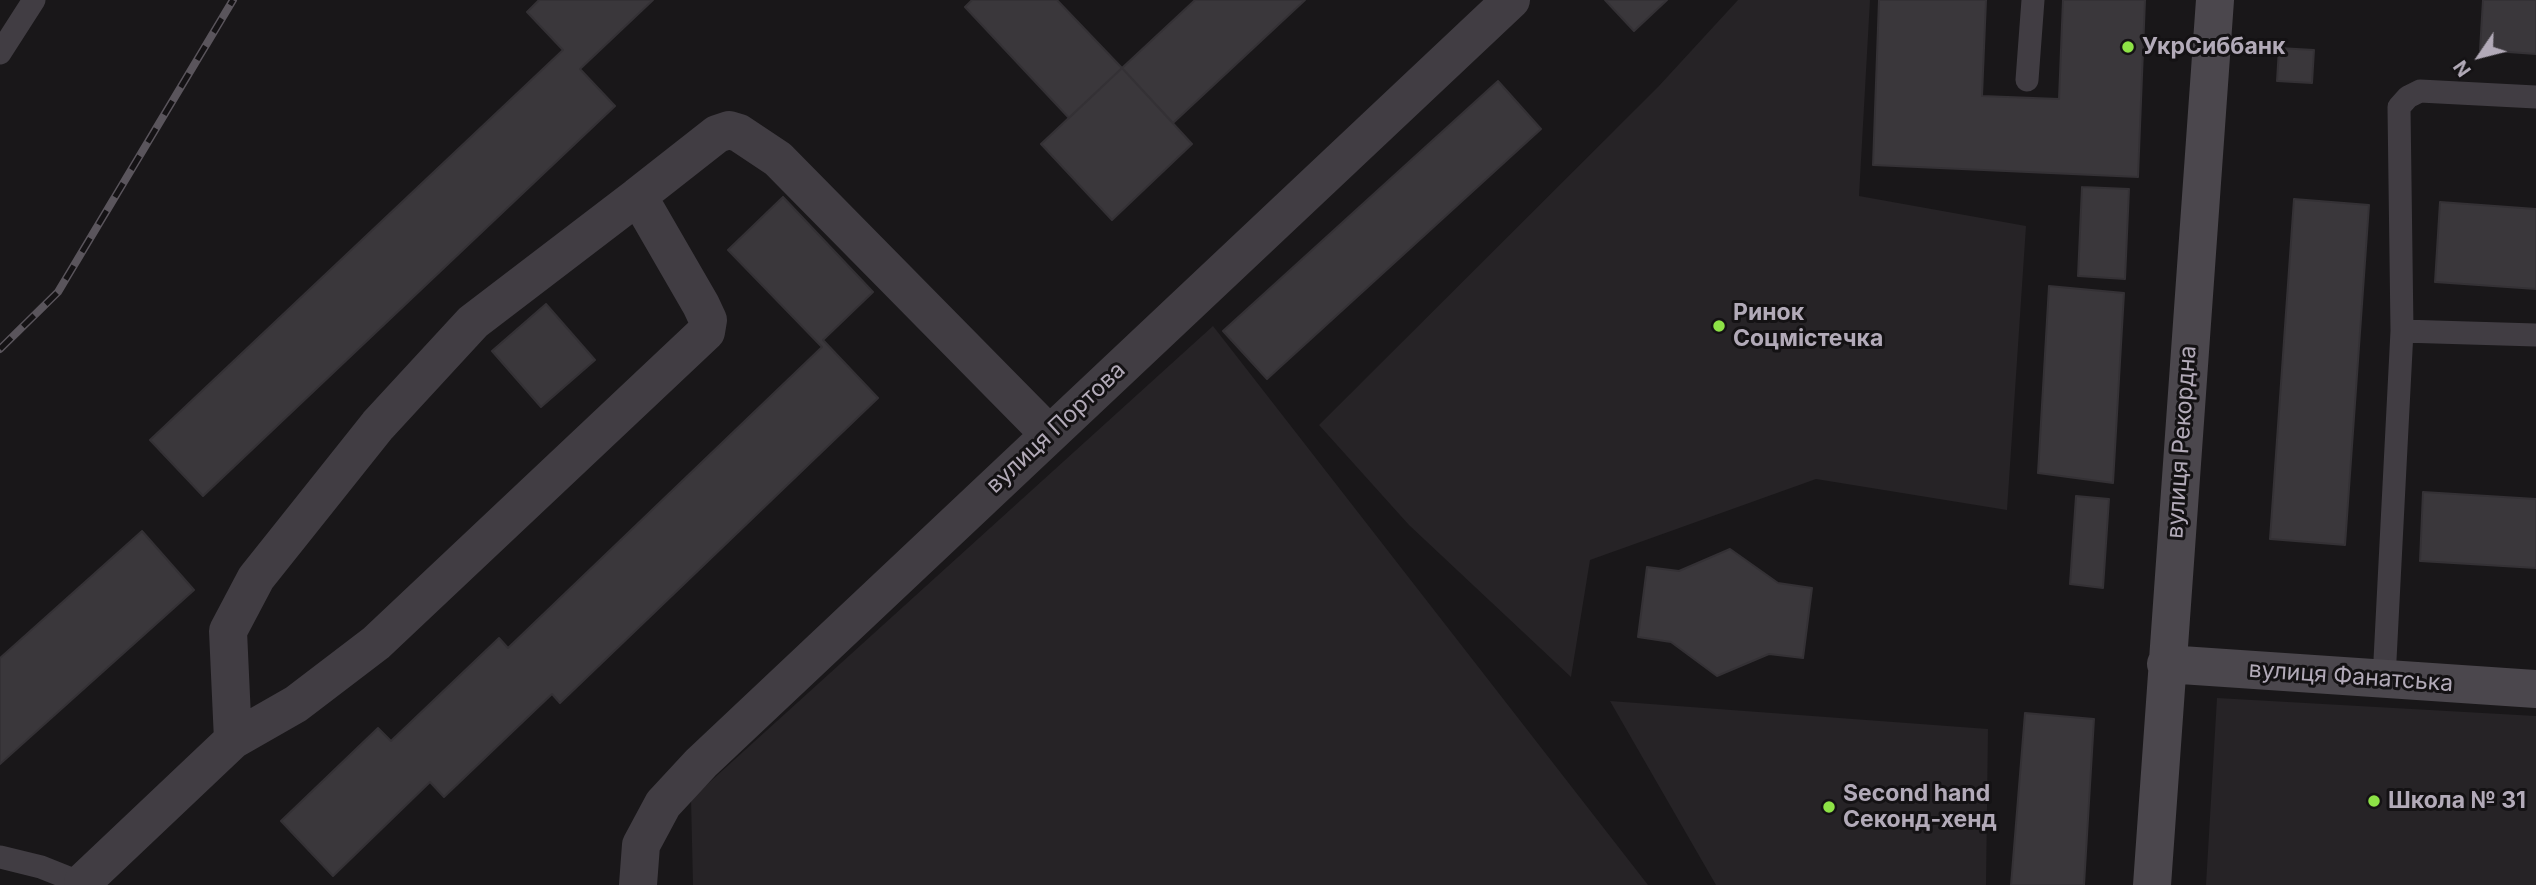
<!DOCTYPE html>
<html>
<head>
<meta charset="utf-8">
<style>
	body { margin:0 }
	#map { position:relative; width:2536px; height:885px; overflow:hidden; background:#191719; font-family:Inter,sans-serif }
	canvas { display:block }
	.north { position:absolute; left:2445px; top:21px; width:70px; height:70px; -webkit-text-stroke:5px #141214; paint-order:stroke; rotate:235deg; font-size:19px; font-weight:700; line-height:28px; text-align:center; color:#b2aab8 }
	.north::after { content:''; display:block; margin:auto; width:24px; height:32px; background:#b2aab8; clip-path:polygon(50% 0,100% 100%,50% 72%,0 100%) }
</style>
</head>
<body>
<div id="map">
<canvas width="2536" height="885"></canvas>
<div class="north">N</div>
</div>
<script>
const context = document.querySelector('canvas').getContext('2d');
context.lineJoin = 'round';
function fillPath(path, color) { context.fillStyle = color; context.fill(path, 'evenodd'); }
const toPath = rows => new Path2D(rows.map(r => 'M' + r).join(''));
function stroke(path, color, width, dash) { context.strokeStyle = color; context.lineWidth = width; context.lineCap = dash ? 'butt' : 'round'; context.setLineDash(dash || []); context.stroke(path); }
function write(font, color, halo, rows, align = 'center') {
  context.font = font + ' Inter,sans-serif'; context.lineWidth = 6; context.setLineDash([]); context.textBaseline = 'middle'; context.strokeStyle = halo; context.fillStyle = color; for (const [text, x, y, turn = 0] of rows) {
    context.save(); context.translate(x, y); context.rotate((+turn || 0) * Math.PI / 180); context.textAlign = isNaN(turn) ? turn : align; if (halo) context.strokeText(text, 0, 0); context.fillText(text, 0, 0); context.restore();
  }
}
const built = toPath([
	[1738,0,1870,0,1859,196,2026,226,2007,510,1816,479,1590,560,1571,677,1409,525,1319,425,1658,87],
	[1213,326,1648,885,693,885,691,799],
	[2217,698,2536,716,2536,885,2206,885],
	[1610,701,1988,729,1986,885,1716,885]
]);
const building = toPath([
	[539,0,653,0,580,69,615,106,203,496,150,440,563,50,527,12,539,0],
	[972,0,1057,0,1122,68,1069,118,965,7,972,0],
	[1195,0,1305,0,1173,123,1122,68,1195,0],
	[1605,0,1667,0,1634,31,1605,0],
	[1879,0,1986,0,1982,96,2059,99,2063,0,2145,0,2138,177,1873,165,1879,0],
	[2483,0,2536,0,2536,54,2480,50,2483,0],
	[2279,48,2314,50,2312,83,2277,81,2279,48],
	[1122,68,1192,144,1112,220,1041,144,1122,68],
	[1498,81,1541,129,1267,379,1223,331,1498,81],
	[2082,187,2129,189,2125,279,2078,276,2082,187],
	[783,197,873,292,823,340,878,398,560,703,552,694,444,797,430,782,333,876,281,821,378,728,391,741,499,638,508,648,822,347,728,250,783,197],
	[2294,199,2369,205,2345,545,2270,539,2294,199],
	[2440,202,2536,209,2536,289,2435,282,2440,202],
	[2049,286,2124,293,2113,483,2038,473,2049,286],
	[546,304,595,360,541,407,492,351,546,304],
	[2423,492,2536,499,2536,568,2420,561,2423,492],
	[2076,496,2109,499,2103,588,2070,584,2076,496],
	[142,531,194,590,0,764,0,658,142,531],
	[1730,549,1778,583,1812,588,1803,658,1769,654,1717,676,1671,642,1638,637,1647,567,1679,571,1730,549],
	[2025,713,2094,719,2084,885,2011,885,2025,713]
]);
const lane = toPath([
	[0,53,34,0],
	[2027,80,2033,0],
	[2402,331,2536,335],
	[2384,679,2402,331,2399,107,2408,97,2420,91,2536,97],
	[0,857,41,867,86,885]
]);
const street = toPath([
	[233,740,228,631,256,578,378,425,473,322,638,196],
	[83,882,233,740,296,704,376,643,706,332,708,320,701,305,638,196,717,134,729,130,739,133,778,159,1049,434],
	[638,885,641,845,663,804,701,763,1511,0]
]);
const secondary = toPath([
	[2166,664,2536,689],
	[2152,885,2215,0]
]);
const rail = toPath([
	[0,349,58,292,233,0]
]);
const markers = [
	[2128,47,7,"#8de246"],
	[1719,326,7,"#8de246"],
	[2374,801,7,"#8de246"],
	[1829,807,7,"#8de246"]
];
const poiNames = [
	["УкрСиббанк",2142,47],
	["Ринок",1733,313],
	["Соцмістечка",1733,339],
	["Second hand",1843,794],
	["Секонд-хенд",1843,820],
	["Школа № 31",2388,801]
];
const streetNames = [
	["вулиця Портова",1056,428,-43],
	["вулиця Рекордна",2182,442,-86],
	["вулиця Фанатська",2351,677,4]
];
fillPath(built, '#262326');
fillPath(building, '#3a373b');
stroke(building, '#343135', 2);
stroke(lane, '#413d43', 23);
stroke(street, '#413d43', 38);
stroke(secondary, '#4b474d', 38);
stroke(rail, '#5a555c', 8);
stroke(rail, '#141214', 5, [16]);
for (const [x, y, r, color] of markers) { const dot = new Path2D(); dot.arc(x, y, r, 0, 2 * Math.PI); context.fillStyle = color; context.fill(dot); stroke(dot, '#141214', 2.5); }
write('bold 23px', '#b2aab8', '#141214', poiNames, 'left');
write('23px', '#b2aab8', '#141214', streetNames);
</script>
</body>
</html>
